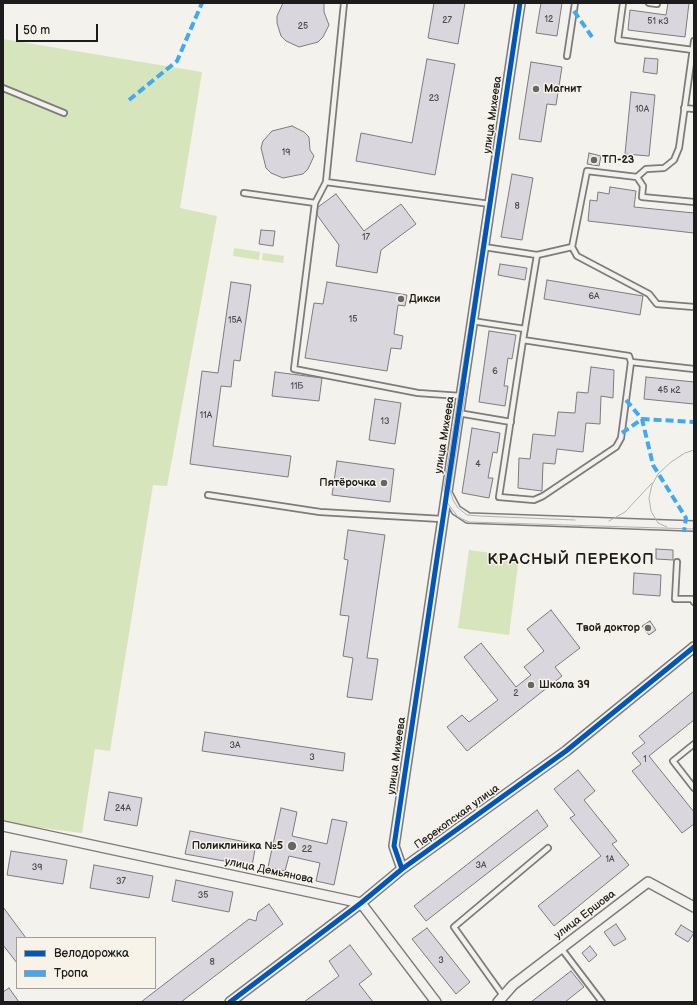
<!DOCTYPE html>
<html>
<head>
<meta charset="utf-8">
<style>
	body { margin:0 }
	#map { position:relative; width:697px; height:1005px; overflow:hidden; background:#f4f2ec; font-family:"Balsamiq Sans",sans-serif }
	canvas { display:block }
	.frame { position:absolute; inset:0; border:4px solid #1c1c1c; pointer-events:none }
	.legend { position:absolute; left:16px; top:937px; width:140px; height:52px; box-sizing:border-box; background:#f7f3e8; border:1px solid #9f9d96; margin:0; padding:5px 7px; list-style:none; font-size:12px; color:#1c1c1c }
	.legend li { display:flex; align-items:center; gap:8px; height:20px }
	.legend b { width:20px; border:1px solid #9f9d96 }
	.scale { position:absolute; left:16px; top:24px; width:82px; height:18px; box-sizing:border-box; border:2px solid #1c1c1c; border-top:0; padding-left:5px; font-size:12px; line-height:14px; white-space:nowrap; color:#1c1c1c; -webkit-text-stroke:3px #f7f3e8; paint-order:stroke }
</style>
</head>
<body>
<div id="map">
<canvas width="697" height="1005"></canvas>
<div class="frame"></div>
<ul class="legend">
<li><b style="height:5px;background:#0057b8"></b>Велодорожка</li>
<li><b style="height:5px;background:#3fa9f5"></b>Тропа</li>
</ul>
<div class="scale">50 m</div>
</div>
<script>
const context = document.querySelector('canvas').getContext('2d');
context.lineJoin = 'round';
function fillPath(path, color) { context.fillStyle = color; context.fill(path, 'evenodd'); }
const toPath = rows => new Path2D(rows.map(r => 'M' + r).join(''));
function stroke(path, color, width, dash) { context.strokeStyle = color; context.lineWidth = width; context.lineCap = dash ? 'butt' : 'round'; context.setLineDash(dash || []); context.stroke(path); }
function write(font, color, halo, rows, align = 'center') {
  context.font = font + ' "Balsamiq Sans",sans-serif'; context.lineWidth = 3; context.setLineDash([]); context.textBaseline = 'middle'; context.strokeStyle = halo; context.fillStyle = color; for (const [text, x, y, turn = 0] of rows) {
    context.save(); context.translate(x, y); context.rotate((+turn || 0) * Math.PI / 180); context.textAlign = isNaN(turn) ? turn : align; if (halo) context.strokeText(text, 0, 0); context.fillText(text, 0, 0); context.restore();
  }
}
const green = toPath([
	[3,39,202,72,180,208,217,216,167,486,153,485,110,751,95,749,82,833,3,823],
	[234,248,260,252,259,260,233,256],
	[263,253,284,256,283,263,262,260],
	[469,550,519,557,509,635,458,628]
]);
const building = toPath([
	[283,3,324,3,324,12,329,25,323,37,318,42,299,47,286,41,281,36,277,23,277,16,283,3],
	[434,3,465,3,458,44,428,38,434,3],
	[541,3,562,3,557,36,536,33,541,3],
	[668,3,689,3,685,37,628,30,630,10,666,15,668,3],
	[645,58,658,59,657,74,643,72,645,58],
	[427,59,455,64,435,175,356,161,361,133,412,143,427,59],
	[531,62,562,67,556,105,547,104,541,142,519,139,531,62],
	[631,92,655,95,649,156,625,154,631,92],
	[292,126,304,132,309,137,310,150,314,156,308,169,303,174,283,178,271,173,266,168,261,148,263,141,272,131,292,126],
	[589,153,601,156,599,166,587,164,589,153],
	[512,174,533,178,522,240,501,237,512,174],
	[610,187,636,191,634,207,694,213,694,233,588,221,590,200,597,201,598,192,609,194,610,187],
	[336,194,364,231,401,204,416,224,381,250,377,273,336,266,339,245,317,215,318,207,336,194],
	[261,230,275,231,273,246,259,244,261,230],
	[500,264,527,268,525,280,498,275,500,264],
	[547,280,643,296,640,315,544,299,547,280],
	[231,282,251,285,240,361,234,360,231,387,221,386,213,446,291,456,288,477,190,464,202,371,218,373,231,282],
	[327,282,407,295,405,306,398,305,394,334,403,336,401,349,391,348,387,371,305,358,314,303,323,304,327,282],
	[489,331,516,335,512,359,508,358,504,386,508,386,505,406,479,402,489,331],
	[591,367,614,370,613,398,601,396,600,424,586,423,583,452,557,449,555,464,543,463,542,491,518,488,519,458,530,459,533,434,555,436,558,412,575,413,577,392,588,393,591,367],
	[275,372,322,378,319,401,272,396,275,372],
	[646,377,694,382,694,404,644,399,646,377],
	[375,399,401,403,395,444,369,440,375,399],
	[472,428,500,433,497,453,493,452,488,478,493,478,489,498,462,493,472,428],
	[337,461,394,469,390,502,332,495,337,461],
	[348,530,385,535,367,658,378,659,372,700,347,697,353,658,343,656,349,616,340,615,348,560,344,559,348,530],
	[656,549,673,550,673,560,656,559,656,549],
	[634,573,661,575,660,596,633,594,634,573],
	[551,610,580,648,555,667,562,676,467,751,447,727,462,715,469,722,498,700,464,657,481,643,516,687,531,675,524,667,544,651,527,629,551,610],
	[650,621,656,630,649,635,642,626,650,621],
	[694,691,694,720,649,756,694,812,694,824,682,833,632,771,641,764,632,753,645,743,639,736,694,691],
	[205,732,345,753,343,771,202,751,205,732],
	[578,770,595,791,584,800,617,841,612,844,629,865,554,926,538,906,601,856,570,818,575,815,554,789,578,770],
	[109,792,142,798,137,826,104,820,109,792],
	[281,808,297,812,292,836,327,844,332,819,347,822,334,885,316,881,320,863,289,856,285,871,268,867,281,808],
	[537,810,548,826,426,921,414,906,537,810],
	[190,831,256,844,252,866,185,854,190,831],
	[11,851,67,860,63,884,7,875,11,851],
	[94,865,153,876,149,898,90,888,94,865],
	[176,880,233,892,229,912,172,901,176,880],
	[269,904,283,924,181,1002,141,1002,249,919,256,921,258,912,269,904],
	[3,907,26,938,17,938,17,963,3,945,3,907],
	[616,924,626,939,614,946,604,932,616,924],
	[681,925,694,933,688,942,675,934,681,925],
	[427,928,470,982,456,994,412,939,427,928],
	[350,945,372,974,359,984,373,1002,304,1002,339,976,329,961,350,945],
	[590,946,597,955,589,962,582,953,590,946],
	[571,971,584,987,565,1002,531,1002,571,971],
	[9,988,19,1002,3,1002,3,992,9,988]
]);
const service = toPath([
	[344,3,326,182,490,204],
	[623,3,618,40,693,50],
	[649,3,657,4],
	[567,56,575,3],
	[3,88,64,113],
	[684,108,694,109],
	[637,177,643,186,642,197,694,202],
	[326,182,315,203,294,369,418,393,461,396],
	[244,193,315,203],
	[484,247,537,255,523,340,499,497,534,500,543,496,616,447,621,438,631,362,629,356,523,340],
	[572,247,577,256,649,294,657,304,694,307],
	[537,255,572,247,587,171,637,177,646,169,664,168,674,160,679,148,694,41],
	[472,321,525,329],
	[631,362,694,369],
	[458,413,511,422],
	[208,495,320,512,442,519],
	[677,562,675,599,692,599,694,602],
	[694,744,673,761,694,788],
	[561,948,602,1002],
	[504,997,454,927,548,848]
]);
const minor = toPath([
	[447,493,456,510,468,518,694,526],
	[3,826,361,903,436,1002],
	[402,869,394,846,520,3],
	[230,1002,361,903,402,869,566,751,694,647],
	[498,1002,513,985,648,882,694,907]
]);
const tram = toPath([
	[519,3,444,489,446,501,458,517,469,522,694,529],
	[467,383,450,490,453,500,458,508,467,515,480,516,575,520],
	[609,521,625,512,652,483],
	[667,527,658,523,651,511,649,498,652,485,658,474,671,462,685,453,694,450]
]);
const quiet = toPath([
	[574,11,592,37],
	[129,100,177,61,202,3],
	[626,400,642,419,653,465,686,518,684,532],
	[622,433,642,419,694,422]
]);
const cycleway = toPath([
	[402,869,394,846,520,3],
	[230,1002,361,903,402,869,566,751,694,647]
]);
const markers = [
	[536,89,4,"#686765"],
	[594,160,4,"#686765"],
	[401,299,4,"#686765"],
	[384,483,4,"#686765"],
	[648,628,4,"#686765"],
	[531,685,4,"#686765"],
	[292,846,5,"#686765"]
];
const numberNames = [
	["12",549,20],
	["27",447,21],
	["51 к3",658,22],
	["25",303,27],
	["23",434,99],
	["10А",642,110],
	["19",286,153],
	["8",517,207],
	["17",366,238],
	["6А",594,297],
	["15",353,320],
	["15А",235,321],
	["6",495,372],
	["11Б",297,387],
	["45 к2",669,391],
	["11А",206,416],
	["13",385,422],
	["4",478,465],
	["2",516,694],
	["3А",235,746],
	["3",312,758],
	["1",645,760],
	["24А",123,809],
	["22",307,850],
	["1А",610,860],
	["3А",481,866],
	["39",37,868],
	["37",121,882],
	["35",203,896],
	["3",441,961],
	["8",212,963]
];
const poiNames = [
	["Магнит",544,89],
	["ТП-23",602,160],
	["Дикси",409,299],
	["Пятёрочка",376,483,"right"],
	["Твой доктор",640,628,"right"],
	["Школа 39",539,685],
	["Поликлиника №5",283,846,"right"]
];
const streetNames = [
	["улица Михеева",493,115,-82],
	["улица Михеева",445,435,-81],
	["улица Михеева",397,756,-82],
	["Перекопская улица",457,817,-36],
	["улица Демьянова",269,871,12],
	["улица Ершова",585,915,-37]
];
const districtNames = [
	["КРАСНЫЙ ПЕРЕКОП",571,560]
];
fillPath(green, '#d6e5bb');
fillPath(building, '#dad6dd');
stroke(building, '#7d7c7a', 1);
stroke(service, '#7d7c7a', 8);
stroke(minor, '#7d7c7a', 12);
stroke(service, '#f2f1ed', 4.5);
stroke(minor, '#f2f1ed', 9);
stroke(tram, '#b4b3b0', 1);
stroke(quiet, '#3fa9f5', 4, [8, 4]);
stroke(cycleway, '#0057b8', 5);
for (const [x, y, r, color] of markers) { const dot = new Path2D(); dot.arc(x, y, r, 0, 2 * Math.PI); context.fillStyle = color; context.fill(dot); stroke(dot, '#f7f3e8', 1.5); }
write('9px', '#4c4a4c', null, numberNames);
write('bold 11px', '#1c1c1c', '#f7f3e8', poiNames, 'left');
write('11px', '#1c1c1c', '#f7f3e8', streetNames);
context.letterSpacing = '1px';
write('bold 15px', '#1c1c1c', '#f7f3e8', districtNames);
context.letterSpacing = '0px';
</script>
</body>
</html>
